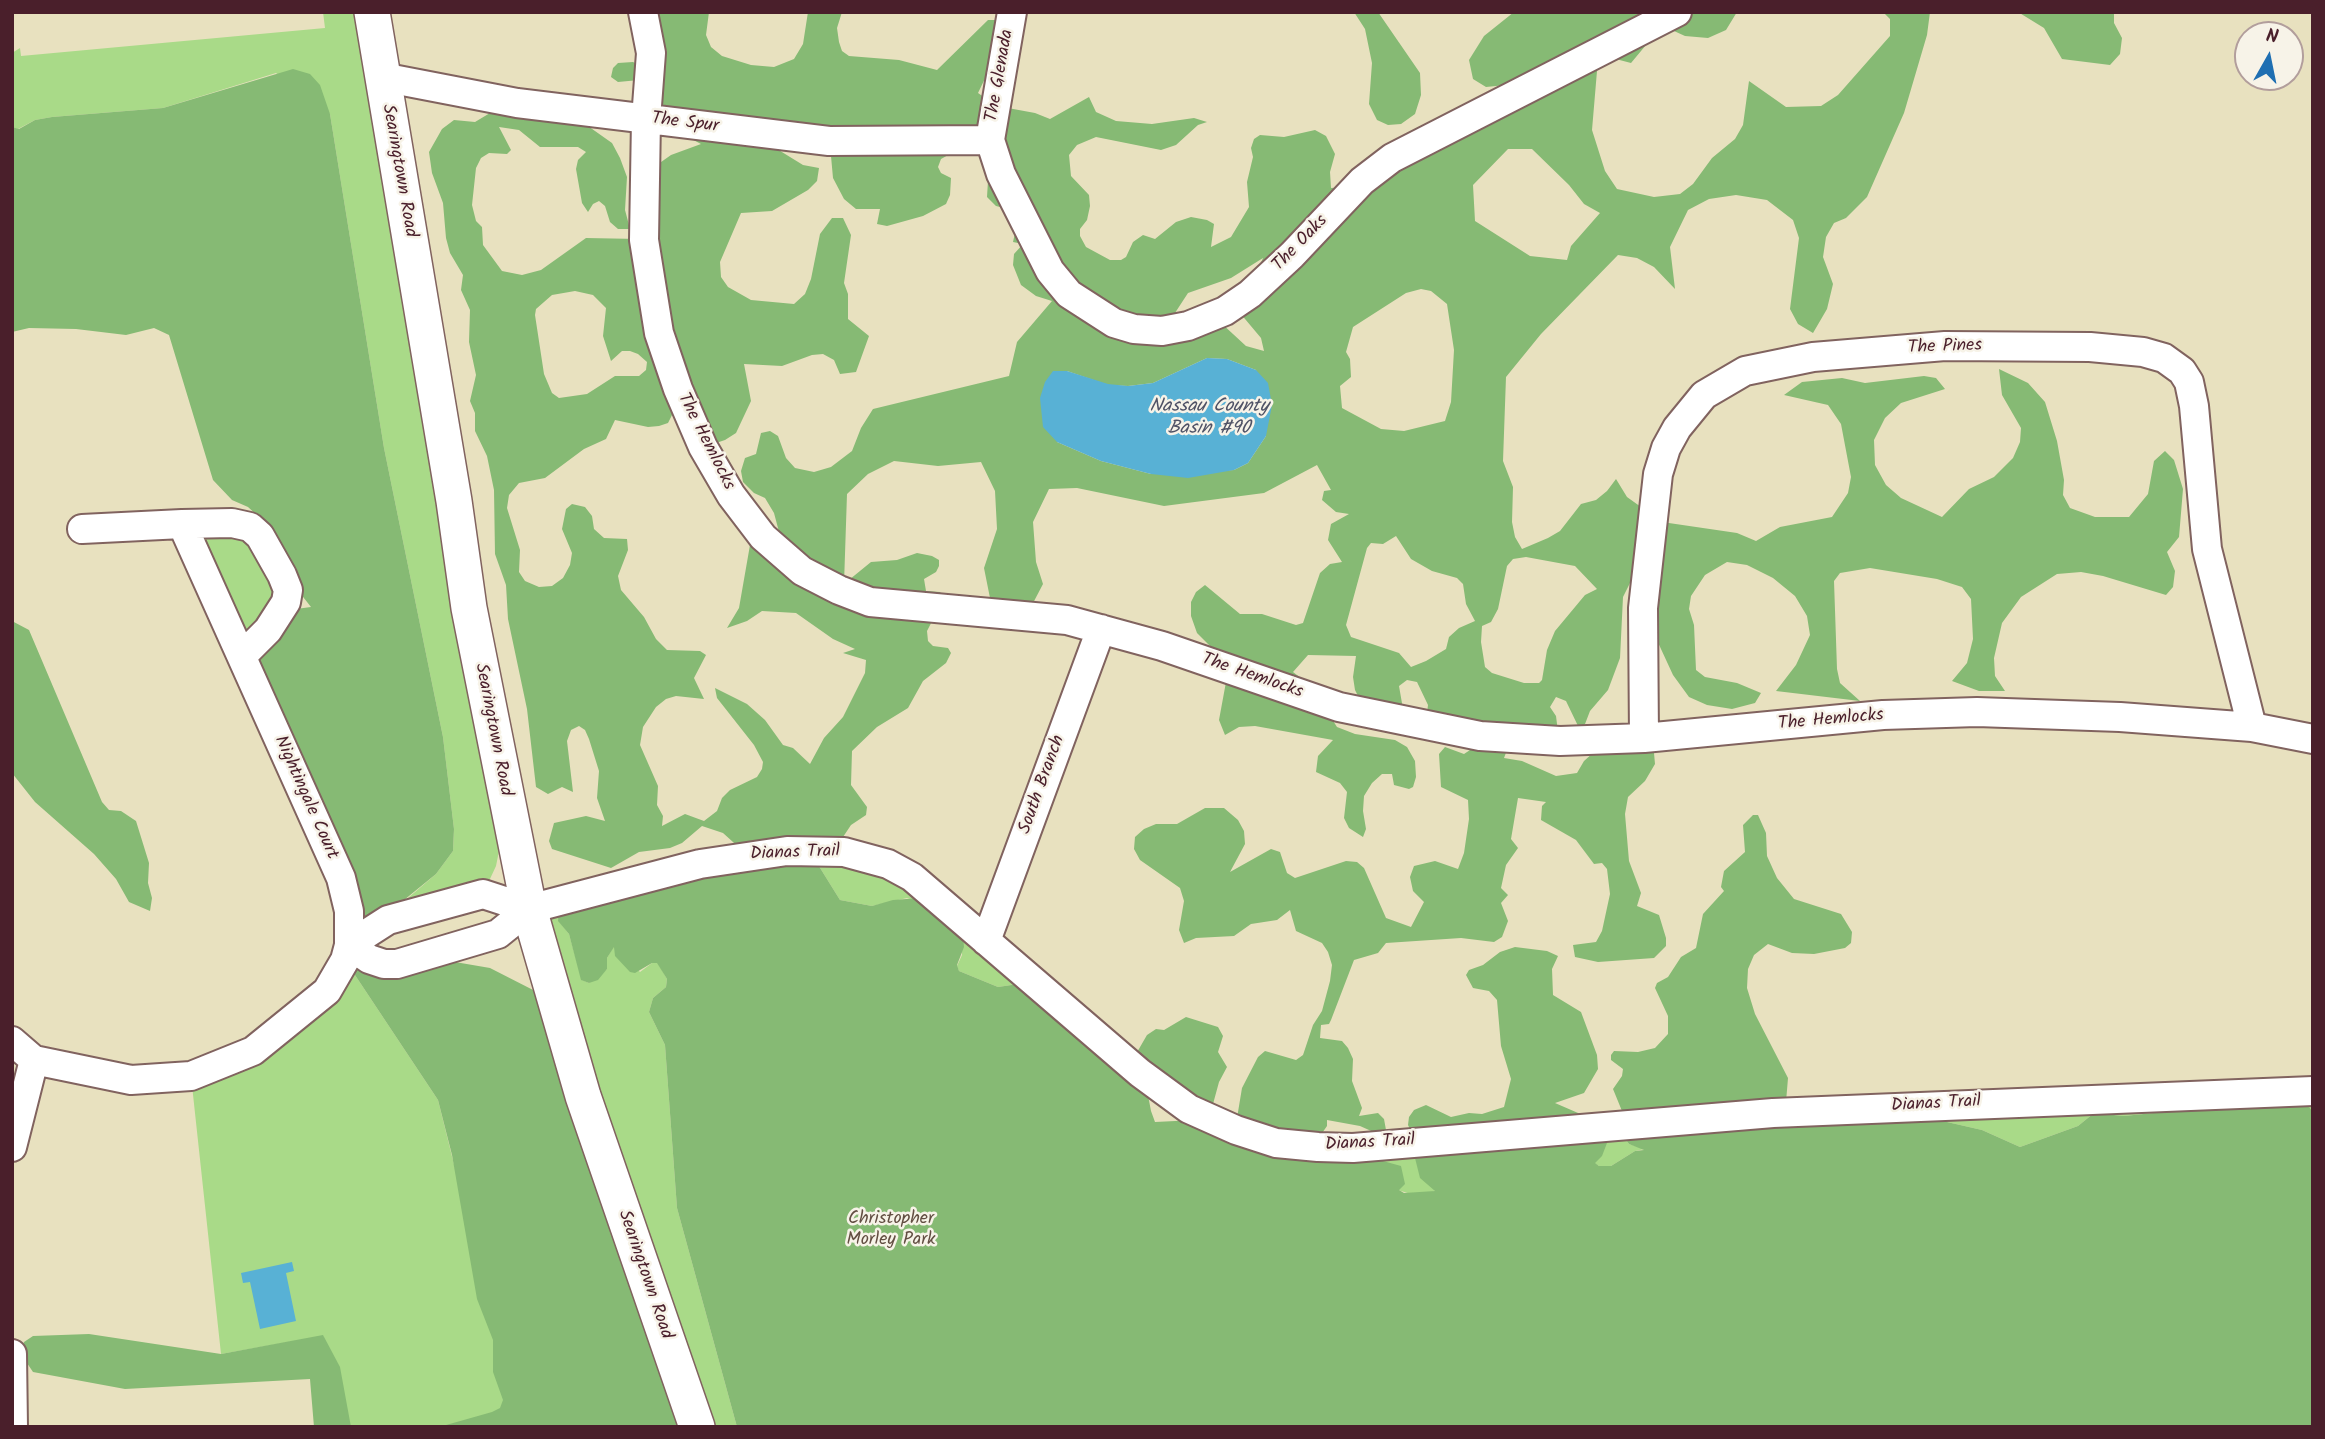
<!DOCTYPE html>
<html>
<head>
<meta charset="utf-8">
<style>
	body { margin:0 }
	#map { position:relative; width:2325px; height:1439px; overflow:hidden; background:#e8e1bf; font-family:Kalam,sans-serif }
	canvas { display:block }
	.frame { position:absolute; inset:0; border:14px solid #4a1f2b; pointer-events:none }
	.north { position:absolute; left:2234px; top:21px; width:70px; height:70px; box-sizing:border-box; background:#f7f3e8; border:2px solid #b29e9c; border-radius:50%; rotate:9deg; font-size:19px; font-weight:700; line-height:28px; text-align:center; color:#4a1f2b }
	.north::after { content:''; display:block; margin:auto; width:24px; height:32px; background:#1f6fb2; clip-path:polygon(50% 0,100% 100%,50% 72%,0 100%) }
</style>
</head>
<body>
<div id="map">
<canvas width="2325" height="1439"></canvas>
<div class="frame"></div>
<div class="north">N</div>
</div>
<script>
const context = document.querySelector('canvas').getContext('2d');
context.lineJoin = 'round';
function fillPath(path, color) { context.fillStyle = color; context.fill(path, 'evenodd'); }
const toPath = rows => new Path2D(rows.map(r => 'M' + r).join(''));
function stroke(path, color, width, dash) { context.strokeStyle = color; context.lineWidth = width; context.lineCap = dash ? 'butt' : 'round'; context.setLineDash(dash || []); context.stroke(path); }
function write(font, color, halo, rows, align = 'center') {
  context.font = font + ' Kalam,sans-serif'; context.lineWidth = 5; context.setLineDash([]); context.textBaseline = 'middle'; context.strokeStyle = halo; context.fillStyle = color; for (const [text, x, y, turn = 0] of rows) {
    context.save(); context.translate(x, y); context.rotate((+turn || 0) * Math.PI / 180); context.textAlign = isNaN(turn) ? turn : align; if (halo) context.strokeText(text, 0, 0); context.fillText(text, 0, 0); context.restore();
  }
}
const green = toPath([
	[323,12,372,12,503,831,496,866,483,894,380,922,436,874,453,851,454,829,443,737,384,448,330,114,276,73,163,108,52,117,35,120,18,129,12,127,12,53,20,48,21,56,325,28],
	[191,530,245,531,281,594,243,648],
	[844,852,950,911,907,898,872,906,840,900,817,863],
	[574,898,558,920,569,934,582,980,589,983,607,969,607,958,614,946,640,972,652,963,658,963,667,979,666,987,653,998,649,1012,665,1045,677,1208,737,1427,697,1427,529,909],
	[962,928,1025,983,998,987,959,971,957,966,962,955],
	[345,960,438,1100,515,1410,463,1427,348,1427,323,1336,221,1354,191,1076,253,1051],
	[2313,1091,2313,1112,2310,1108,2178,1106,2163,1112,2124,1116,2094,1113,2078,1126,2020,1147,1982,1130,1947,1122,1884,1117],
	[1601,1132,1624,1137,1629,1144,1645,1149,1635,1151,1611,1166,1599,1166,1594,1163],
	[1429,1141,1436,1190,1430,1193,1414,1195,1398,1190,1372,1158]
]);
const forest = toPath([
	[656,12,709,12,706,35,711,47,722,56,751,65,774,67,794,59,803,44,808,12,842,12,837,28,839,42,842,51,849,56,899,60,937,70,988,20,996,20,991,66,978,93,997,106,1035,113,1050,119,1089,97,1096,112,1116,121,1152,124,1194,118,1207,122,1198,125,1176,145,1161,150,1096,137,1077,145,1069,155,1071,176,1089,195,1090,206,1087,220,1080,229,1080,236,1086,247,1110,260,1121,260,1126,257,1133,242,1143,235,1155,239,1176,222,1191,217,1207,220,1214,224,1211,247,1231,237,1249,207,1247,182,1253,157,1251,148,1254,139,1260,135,1284,137,1315,130,1326,136,1335,154,1330,172,1331,188,1347,187,1516,84,1486,87,1473,79,1469,60,1484,36,1514,12,1737,12,1726,30,1708,38,1685,36,1652,21,1646,45,1631,63,1608,57,1594,62,1597,71,1592,130,1605,171,1617,189,1654,197,1680,194,1693,184,1712,158,1735,139,1743,125,1749,81,1786,107,1821,106,1838,95,1890,36,1890,19,1883,12,1930,12,1927,35,1904,113,1867,197,1846,218,1834,223,1826,237,1823,257,1833,284,1827,309,1813,333,1798,324,1790,309,1799,238,1793,220,1767,200,1736,195,1709,199,1688,210,1670,247,1675,289,1654,267,1637,258,1618,255,1541,334,1506,377,1503,461,1513,487,1512,522,1515,537,1522,549,1548,538,1560,531,1581,504,1596,500,1607,491,1616,479,1627,497,1662,522,1737,533,1756,541,1780,527,1832,517,1848,493,1851,477,1841,424,1828,405,1784,395,1802,382,1842,378,1865,383,1924,376,1936,378,1945,389,1901,403,1885,418,1874,440,1875,465,1886,485,1901,498,1942,517,1969,489,1994,477,2013,458,2020,442,2021,428,2002,395,1999,369,2028,383,2045,402,2057,441,2064,480,2063,495,2070,508,2095,517,2129,517,2148,494,2154,461,2165,451,2174,460,2183,489,2179,537,2167,552,2175,571,2173,587,2166,595,2103,576,2081,572,2057,574,2021,597,2002,623,1994,658,1995,676,2005,691,1979,691,1952,681,1967,663,1973,639,1971,599,1962,587,1937,579,1870,568,1840,573,1834,581,1837,669,1840,683,1860,701,1776,691,1796,665,1810,635,1807,616,1795,596,1773,578,1747,565,1727,562,1705,575,1691,596,1689,609,1694,625,1696,670,1705,677,1737,683,1761,693,1755,703,1732,709,1707,705,1689,697,1673,675,1655,636,1659,613,1656,596,1634,575,1623,597,1620,658,1608,690,1590,711,1585,724,1579,728,1566,701,1556,697,1550,707,1556,716,1558,732,1507,750,1504,758,1522,761,1556,776,1577,773,1584,761,1594,752,1649,745,1654,753,1655,764,1645,781,1628,797,1625,814,1629,861,1641,893,1637,906,1659,915,1666,938,1666,946,1654,958,1598,962,1575,957,1573,945,1596,942,1602,931,1610,894,1607,869,1602,863,1594,864,1576,840,1541,820,1542,806,1546,802,1518,798,1511,839,1518,848,1506,865,1501,888,1508,895,1501,903,1508,921,1502,937,1494,942,1461,938,1386,943,1378,953,1354,960,1331,1020,1329,1024,1321,1025,1320,1038,1342,1041,1348,1048,1353,1059,1352,1081,1362,1108,1359,1116,1378,1113,1384,1119,1386,1130,1378,1134,1360,1126,1327,1120,1327,1126,1320,1136,1372,1158,1401,1166,1405,1184,1399,1190,1404,1193,1435,1191,1420,1178,1415,1158,1419,1148,1408,1125,1409,1117,1414,1110,1426,1105,1451,1117,1469,1113,1482,1114,1504,1107,1511,1079,1501,1046,1497,1000,1489,991,1473,988,1466,975,1469,970,1483,965,1500,952,1515,947,1547,951,1558,956,1552,969,1553,995,1581,1012,1597,1055,1598,1069,1584,1093,1555,1103,1585,1116,1601,1132,1607,1143,1602,1156,1595,1163,1599,1166,1611,1166,1635,1151,1644,1150,1629,1144,1624,1137,1631,1123,1622,1111,1613,1089,1622,1076,1623,1069,1611,1060,1611,1055,1614,1051,1638,1052,1655,1048,1668,1034,1668,1016,1655,988,1657,983,1668,977,1681,957,1696,948,1703,914,1724,891,1721,887,1724,871,1745,852,1743,825,1753,815,1758,815,1766,833,1767,856,1777,878,1794,899,1841,914,1852,932,1851,943,1845,948,1814,954,1792,953,1768,944,1754,955,1748,969,1747,988,1755,1014,1788,1078,1786,1102,1884,1117,1947,1122,1982,1130,2020,1147,2078,1126,2094,1113,2124,1116,2163,1112,2178,1106,2300,1102,2310,1108,2313,1112,2313,1427,737,1427,677,1208,665,1045,649,1012,653,998,666,987,667,979,657,963,652,963,635,973,630,972,615,956,614,947,607,958,607,969,598,980,589,983,581,980,569,934,558,921,559,909,743,851,723,833,702,826,682,843,670,848,639,852,611,868,552,849,549,841,554,823,586,816,605,821,597,798,599,771,589,739,585,730,579,726,571,730,567,741,573,792,562,787,548,794,536,787,527,709,508,619,506,585,495,554,494,490,487,456,475,431,475,413,470,401,476,375,469,342,470,310,461,290,463,275,450,253,446,238,443,203,432,173,429,152,442,129,454,120,475,122,490,113,529,109,578,119,612,143,620,158,627,177,625,210,629,225,636,200,654,167,671,155,701,144,678,132,639,80,618,82,611,77,613,68,618,63,633,62,641,66,667,51,659,44],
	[797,121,831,130,835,146,831,156,833,178,844,199,856,209,880,209,877,224,887,226,923,216,946,204,950,195,951,178,941,173,938,167,941,159,950,154,1003,151,988,181,987,197,996,206,1008,209,1015,233,1013,242,1023,244,1014,254,1013,265,1021,285,1036,296,1052,301,1017,342,1009,376,873,409,861,428,852,451,831,467,814,472,795,468,786,458,778,436,770,431,761,433,756,454,745,458,741,471,743,482,754,493,765,498,774,513,782,543,750,545,739,608,727,628,747,621,762,611,796,613,833,639,855,649,843,653,866,660,865,673,843,717,824,738,810,764,793,748,783,745,765,720,747,704,715,688,717,698,754,745,763,762,762,769,757,777,730,790,722,798,717,811,704,821,685,814,662,826,663,816,657,805,658,786,640,745,643,727,656,707,666,699,676,696,704,699,694,678,706,655,700,651,667,650,656,639,644,617,621,590,618,576,628,550,627,539,604,538,594,529,592,516,585,507,572,504,566,509,562,529,572,553,570,565,563,578,552,586,539,587,525,581,519,572,520,550,507,508,509,495,519,483,545,478,584,449,606,439,615,420,648,427,659,426,668,423,675,409,716,443,725,440,736,433,751,401,744,364,782,366,812,355,823,354,834,360,840,374,856,372,869,336,848,319,848,294,844,283,851,235,843,218,832,218,820,234,811,279,805,294,794,304,751,300,728,287,721,277,720,262,741,213,772,211,808,190,817,181,819,168,803,165,777,149,773,134,780,123],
	[499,127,519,130,540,147,578,147,586,152,578,160,576,169,582,203,588,212,593,204,599,201,605,206,610,222,618,229,643,229,639,239,586,238,541,270,522,275,502,271,483,245,482,227,476,221,472,205,476,168,481,158,489,153,507,154,511,150],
	[1508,149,1532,149,1569,185,1584,204,1600,213,1571,246,1567,260,1530,256,1475,221,1473,185],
	[1263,258,1240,313,1261,338,1264,351,1246,346,1220,322,1162,318,1173,316,1188,293,1231,278],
	[1421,289,1431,291,1447,304,1454,350,1451,402,1445,421,1404,431,1381,429,1342,408,1340,386,1351,377,1350,359,1346,352,1353,327,1406,293],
	[575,291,593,295,606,308,603,336,611,361,622,351,630,351,638,354,647,362,646,370,639,376,615,376,587,394,559,398,552,393,544,374,535,315,536,309,552,295],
	[1207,358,1227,359,1256,370,1266,436,1248,463,1234,470,1151,474,1101,461,1057,442,1067,371,1108,385,1128,386,1153,383],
	[894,461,938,466,981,462,995,491,997,529,984,568,990,598,1012,609,1032,605,1043,584,1036,562,1033,522,1049,489,1077,488,1164,506,1264,493,1317,465,1331,490,1324,491,1322,500,1336,512,1349,514,1331,524,1328,540,1342,562,1330,564,1320,573,1303,623,1296,625,1262,614,1240,614,1205,585,1196,592,1191,602,1191,616,1197,633,1217,653,1226,682,1219,720,1225,735,1239,727,1255,726,1333,740,1318,756,1316,772,1340,783,1347,792,1344,818,1349,828,1363,837,1366,829,1363,811,1364,796,1372,783,1382,774,1392,774,1394,785,1409,789,1413,787,1416,777,1415,761,1407,747,1395,740,1355,734,1337,727,1310,685,1293,672,1308,655,1356,656,1353,677,1355,690,1367,714,1403,709,1399,686,1407,680,1417,682,1428,705,1427,713,1473,748,1464,754,1445,747,1439,754,1441,787,1468,800,1469,819,1464,853,1458,869,1435,861,1414,866,1410,877,1413,891,1424,902,1411,927,1386,918,1364,868,1357,862,1346,861,1295,878,1287,873,1280,852,1271,849,1230,872,1245,844,1244,831,1238,820,1224,808,1205,808,1177,824,1156,824,1144,829,1135,837,1134,849,1140,860,1180,888,1184,901,1179,930,1184,943,1196,938,1234,936,1251,924,1277,920,1290,910,1296,931,1322,943,1328,952,1332,965,1330,981,1322,1011,1313,1025,1303,1055,1296,1060,1265,1051,1258,1057,1242,1088,1237,1118,1155,1122,1151,1111,1147,1090,1210,1115,1219,1082,1227,1067,1218,1052,1223,1036,1218,1027,1186,1017,1164,1030,1156,1029,1147,1035,1136,1054,1025,983,998,987,959,971,957,965,964,947,962,927,920,898,893,900,872,906,840,900,817,863,841,840,851,825,866,815,867,807,851,785,852,751,877,727,908,708,923,681,946,663,951,653,948,648,933,646,928,641,927,631,944,598,940,592,926,591,924,579,936,572,939,566,939,560,932,556,917,553,897,560,871,562,844,584,847,494,868,474],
	[1396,536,1411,559,1432,571,1457,578,1463,584,1466,604,1475,621,1459,628,1449,637,1446,649,1426,661,1411,667,1399,653,1351,637,1346,625,1367,548,1371,543,1383,544],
	[1526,557,1575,566,1597,589,1585,595,1555,631,1547,650,1542,680,1539,683,1524,683,1492,673,1485,667,1481,642,1482,626,1491,622,1498,609,1507,566,1513,559],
	[1354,12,1378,12,1420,73,1421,95,1415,114,1401,124,1388,125,1377,120,1369,104,1372,63,1365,29],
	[2018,12,2114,12,2114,23,2122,38,2120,54,2110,65,2062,59,2044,28],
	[293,69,310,74,320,85,330,114,384,448,443,737,454,829,453,851,436,874,350,944,490,968,537,992,697,1427,439,1427,492,1412,500,1408,503,1400,493,1372,493,1340,477,1299,452,1155,438,1100,345,960,349,945,258,663,259,656,296,609,311,607,296,588,273,530,248,507,232,500,213,480,169,335,154,328,126,335,76,329,29,328,12,332,12,127,19,129,35,120,52,117,163,108],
	[12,621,29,630,102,802,109,810,121,811,136,821,149,863,148,883,152,898,150,911,129,902,116,879,94,854,35,802,12,773],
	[89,1334,221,1354,323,1335,340,1367,351,1427,314,1427,310,1379,125,1389,33,1372,21,1354,24,1342,33,1336]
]);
const water = toPath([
	[1207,358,1227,359,1256,370,1268,383,1272,405,1266,436,1248,463,1234,470,1188,478,1151,474,1101,461,1057,442,1043,427,1040,398,1045,382,1053,371,1067,371,1108,384,1128,386,1153,383],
	[292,1262,294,1271,286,1273,296,1321,260,1329,250,1282,243,1283,241,1273]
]);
const minor = toPath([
	[643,12,651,53,646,119,644,240,659,333,678,389,703,447,731,495,763,537,802,571,839,590,870,602,1067,620,1162,646,1339,707,1480,736,1560,741,1644,738,1883,715,1977,712,2120,717,2252,727,2313,739],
	[1012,12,990,140,1001,174,1050,271,1069,294,1114,323,1134,329,1162,331,1188,326,1225,311,1250,294,1292,255,1362,181,1392,158,1677,12],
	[382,77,517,103,829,141,990,140],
	[182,524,232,523,250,527,260,536,282,575,288,590,286,602,268,630,242,656],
	[1644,738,1643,608,1658,474,1666,448,1677,428,1704,395,1745,371,1813,357,1945,346,2090,347,2143,352,2164,358,2182,371,2189,382,2194,406,2207,549,2252,727],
	[529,909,483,894,388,920,349,945,369,959,384,964,397,964,498,934,529,909,700,864,787,851,844,852,888,864,912,877,1140,1073,1189,1109,1236,1130,1276,1143,1318,1147,1353,1148,1773,1113,2313,1091],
	[986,941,1101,629],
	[12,1041,34,1060,131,1080,191,1076,253,1051,327,991,345,960,349,945,349,911,341,878,182,524,82,529],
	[12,1147,34,1060],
	[12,1354,13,1427]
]);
const major = toPath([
	[372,12,454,501,469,608,529,909,583,1096,697,1427]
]);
const streetNames = [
	["The Glenada",1001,76,-80],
	["The Spur",685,124,7],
	["Searingtown Road",398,171,80],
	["The Oaks",1301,244,-46],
	["The Pines",1945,348,-2],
	["The Hemlocks",705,442,63],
	["The Hemlocks",1252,677,19],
	["The Hemlocks",1831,721,-5],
	["Searingtown Road",492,730,79],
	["South Branch",1043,785,-70],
	["Nightingale Court",305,798,66],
	["Dianas Trail",795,854,-2],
	["Dianas Trail",1936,1105,-3],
	["Dianas Trail",1370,1144,-3],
	["Searingtown Road",644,1275,71]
];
const parkNames = [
	["Christopher",891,1220],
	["Morley Park",891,1241]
];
const waterNames = [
	["Nassau County",1209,408],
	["Basin #90",1209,430]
];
fillPath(green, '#a9da88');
fillPath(forest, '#86ba74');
fillPath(water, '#58b1d5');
stroke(minor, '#81635f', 32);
stroke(major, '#81635f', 38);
stroke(minor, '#fff', 28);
stroke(major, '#fff', 35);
write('18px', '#4a1f2b', '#f7f3e8', streetNames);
write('18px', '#624e42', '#f7f3e8', parkNames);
write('italic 19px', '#4f5266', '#f7f3e8', waterNames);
</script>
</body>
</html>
